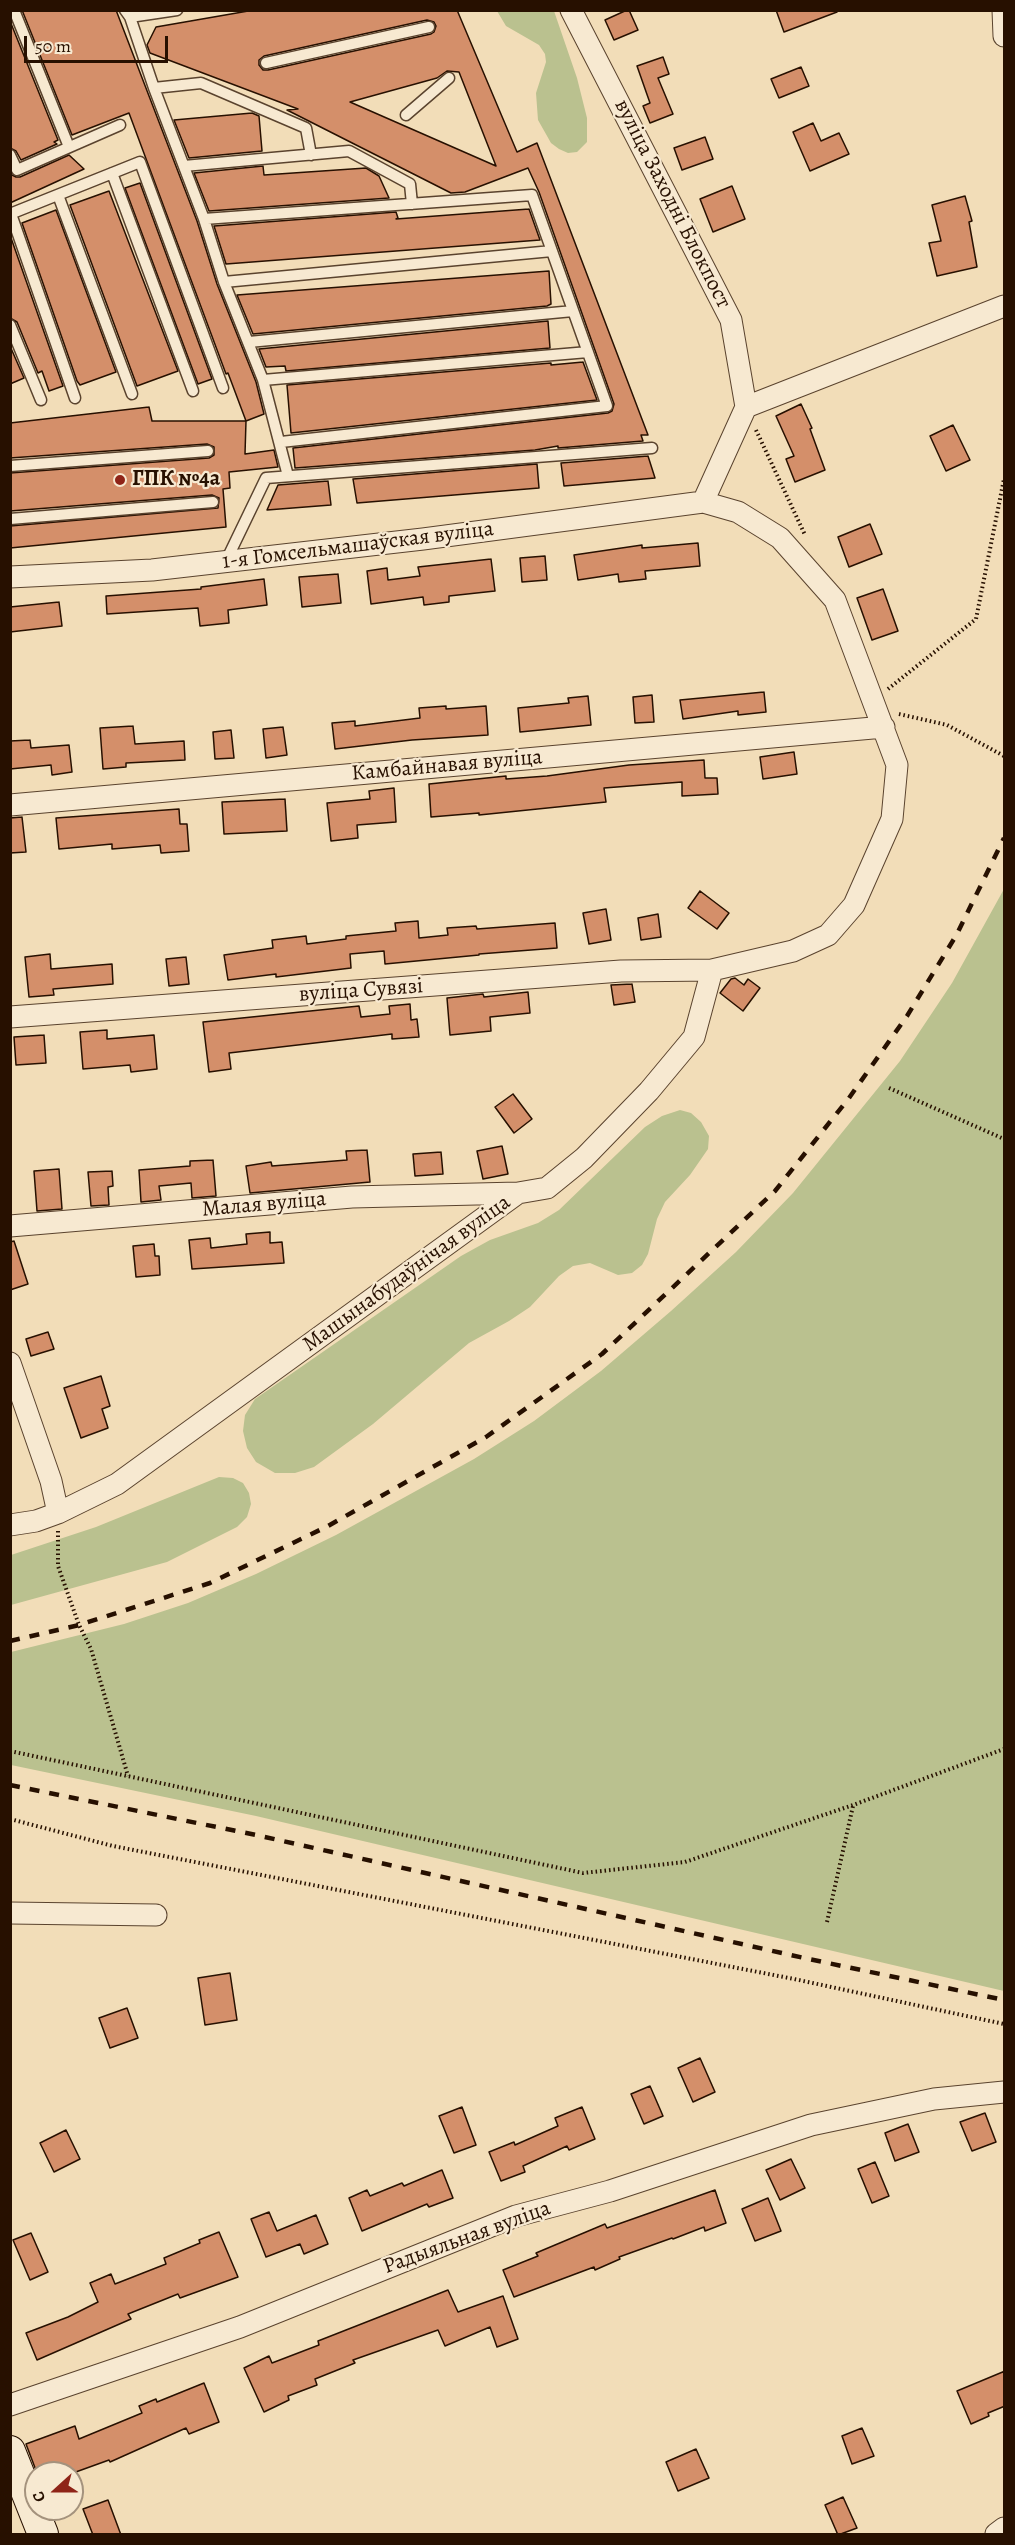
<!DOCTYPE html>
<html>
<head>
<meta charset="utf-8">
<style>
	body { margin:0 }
	#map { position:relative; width:1015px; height:2545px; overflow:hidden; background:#f2ddb8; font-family:Alegreya,serif }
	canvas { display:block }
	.frame { position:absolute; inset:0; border:12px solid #271000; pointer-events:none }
	.north { position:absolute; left:24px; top:2461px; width:60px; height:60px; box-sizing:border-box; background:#f7e9d1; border:2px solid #a4927d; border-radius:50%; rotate:249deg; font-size:16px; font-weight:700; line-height:24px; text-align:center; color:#271000 }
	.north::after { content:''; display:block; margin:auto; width:21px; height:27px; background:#8f2418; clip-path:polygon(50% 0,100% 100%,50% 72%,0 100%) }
	.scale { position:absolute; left:24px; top:36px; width:144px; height:27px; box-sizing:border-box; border:3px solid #271000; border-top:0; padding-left:8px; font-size:18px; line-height:21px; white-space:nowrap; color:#271000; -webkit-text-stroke:4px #f7e9d1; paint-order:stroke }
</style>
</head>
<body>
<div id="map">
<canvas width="1015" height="2545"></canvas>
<div class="frame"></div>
<div class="north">С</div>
<div class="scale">50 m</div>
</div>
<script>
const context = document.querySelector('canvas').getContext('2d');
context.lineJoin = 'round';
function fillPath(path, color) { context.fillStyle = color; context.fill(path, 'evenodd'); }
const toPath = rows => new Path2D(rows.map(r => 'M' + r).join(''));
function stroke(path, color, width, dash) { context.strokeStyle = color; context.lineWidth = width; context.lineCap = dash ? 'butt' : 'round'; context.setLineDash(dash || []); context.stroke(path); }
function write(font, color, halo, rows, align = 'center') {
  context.font = font + ' Alegreya,serif'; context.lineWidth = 4.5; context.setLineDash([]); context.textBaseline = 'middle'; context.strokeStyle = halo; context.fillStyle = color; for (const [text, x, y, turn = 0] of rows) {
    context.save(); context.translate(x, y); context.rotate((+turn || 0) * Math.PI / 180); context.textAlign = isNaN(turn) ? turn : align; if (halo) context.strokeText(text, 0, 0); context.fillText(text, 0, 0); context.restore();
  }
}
const green = toPath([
	[497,11,554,11,577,78,587,118,587,142,577,152,568,153,559,149,551,143,538,120,536,93,546,62,545,54,539,45,506,26],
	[1004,889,1004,1991,256,1816,11,1765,11,1652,124,1624,188,1603,256,1574,336,1535,474,1459,534,1421,601,1371,671,1311,736,1252,793,1193,900,1061,952,983],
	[680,1110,691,1113,701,1122,709,1136,708,1149,690,1175,665,1202,657,1219,648,1254,642,1265,632,1273,618,1275,590,1263,573,1266,559,1276,530,1307,509,1321,469,1343,373,1424,314,1467,295,1473,275,1473,256,1462,247,1448,243,1431,245,1415,255,1399,461,1256,490,1240,538,1223,559,1210,645,1127,662,1116],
	[219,1477,233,1478,243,1483,249,1493,251,1504,247,1517,237,1527,167,1562,11,1605,11,1555,96,1527]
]);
const building = toPath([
	[22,10,116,10,197,221,217,284,256,382,264,414,246,421,228,373,226,374,129,113,72,135,22,10],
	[254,10,457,10,517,152,537,143,648,435,641,435,643,441,558,448,558,446,535,450,295,468,293,448,608,413,612,411,614,404,539,192,528,168,465,192,451,193,287,110,298,109,150,53,147,45,156,27,254,10],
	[427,20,434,22,436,26,434,32,431,34,268,70,263,70,259,65,259,60,264,56,427,20],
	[447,71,459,72,496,166,350,102,437,78,447,71],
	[627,10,629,10,638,30,614,40,605,20,627,10],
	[776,10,836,10,837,12,784,32,776,10],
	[10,21,58,140,54,142,57,144,21,160,16,151,10,148,10,21],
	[663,57,669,74,658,78,673,114,650,123,643,106,650,103,637,66,663,57],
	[801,67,809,86,779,98,771,79,801,67],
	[252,113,259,116,262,151,189,158,174,120,252,113],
	[813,123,821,141,839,133,849,154,810,171,793,132,813,123],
	[705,137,713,159,682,170,674,148,705,137],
	[69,155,84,169,10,203,10,174,16,177,20,177,69,155],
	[263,166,264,175,366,168,379,176,389,198,209,211,194,173,263,166],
	[140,183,212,379,198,384,125,188,140,183],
	[732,186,745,219,713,232,700,199,732,186],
	[109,191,178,371,137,386,70,205,109,191],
	[965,196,972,221,969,222,977,267,937,276,929,243,941,241,932,205,965,196],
	[529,209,540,240,226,264,214,226,396,212,398,218,396,219,529,209],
	[56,210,116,372,80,385,77,381,22,223,56,210],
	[10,235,63,386,49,391,42,371,38,373,17,322,10,318,10,235],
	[549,271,551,304,547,306,253,334,237,295,549,271],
	[548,321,550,348,286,371,285,366,266,367,259,349,548,321],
	[10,346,24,378,10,384,10,346],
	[583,362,597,400,291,433,287,385,551,363,551,365,583,362],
	[801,404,812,428,810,429,825,470,795,482,786,459,794,456,776,416,801,404],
	[149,407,152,421,246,421,245,454,274,450,278,467,229,472,230,488,223,489,226,527,10,548,10,526,218,508,219,498,212,495,10,511,10,473,209,458,214,455,214,447,207,444,10,458,10,423,149,407],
	[953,425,970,460,946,471,930,436,953,425],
	[648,456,655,478,564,486,561,463,648,456],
	[537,464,539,488,357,503,353,479,537,464],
	[328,481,331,505,267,510,278,485,328,481],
	[870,524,882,554,849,567,838,537,870,524],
	[698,543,700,566,645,571,646,579,619,582,618,574,578,580,574,555,642,545,642,548,698,543],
	[545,556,547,580,522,582,520,558,545,556],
	[491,559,495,591,449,596,449,602,424,605,423,597,371,604,367,571,387,568,388,580,420,576,418,567,491,559],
	[338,574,341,603,302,607,299,577,338,574],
	[264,579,267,605,228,610,229,623,200,626,198,608,107,614,106,596,201,589,201,587,264,579],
	[883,589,898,631,872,640,857,598,883,589],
	[59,602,62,626,10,632,10,607,59,602],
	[764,692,766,712,738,715,738,711,683,719,680,700,764,692],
	[652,695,654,722,635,723,633,697,652,695],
	[588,696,591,725,520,732,518,708,569,703,568,698,588,696],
	[446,706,446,709,486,706,488,735,412,740,335,749,332,723,355,721,355,726,420,718,419,708,446,706],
	[133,726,135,744,184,741,185,760,126,763,126,767,103,769,100,728,133,726],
	[283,727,287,755,266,758,263,729,283,727],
	[231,730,234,758,215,759,213,732,231,730],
	[30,740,31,748,69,745,72,772,52,775,51,765,10,769,10,741,30,740],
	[794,752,797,774,763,779,760,757,794,752],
	[704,760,705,778,717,778,718,794,682,796,682,782,604,788,606,802,479,815,479,813,431,817,429,784,506,776,506,779,547,776,629,765,704,760],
	[394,788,396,822,357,825,358,838,331,841,327,803,370,799,369,791,394,788],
	[285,799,287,831,224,834,222,802,285,799],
	[179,809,180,824,187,824,189,851,161,853,160,845,112,849,112,844,59,849,56,818,179,809],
	[22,817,26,852,10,853,10,818,22,817],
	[700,891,729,913,717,929,688,908,700,891],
	[606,909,611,940,589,944,583,913,606,909],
	[658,914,661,937,641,940,638,918,658,914],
	[418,921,419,938,448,935,447,928,476,926,477,929,555,923,557,948,479,954,479,955,385,964,384,951,350,954,351,968,276,977,276,974,228,980,224,955,273,948,272,940,306,936,307,944,346,939,346,936,396,931,395,923,418,921],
	[50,954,51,969,112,964,113,984,53,989,54,995,29,997,25,957,50,954],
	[186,957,189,984,169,986,166,959,186,957],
	[735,978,744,985,748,979,760,988,743,1011,720,993,731,979,735,978],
	[632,984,635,1002,614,1005,611,985,632,984],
	[528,992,530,1013,490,1017,491,1031,450,1035,447,998,483,994,484,997,528,992],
	[410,1004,411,1020,417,1019,419,1037,392,1039,392,1034,229,1053,231,1069,209,1072,203,1022,359,1006,361,1017,390,1014,389,1006,410,1004],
	[107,1030,107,1039,154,1035,157,1069,131,1072,130,1065,83,1069,80,1032,107,1030],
	[44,1035,46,1063,16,1065,14,1037,44,1035],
	[513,1094,532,1119,514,1133,495,1107,513,1094],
	[502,1146,508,1174,483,1179,477,1151,502,1146],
	[367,1150,370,1182,250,1193,246,1166,271,1162,272,1166,347,1160,346,1151,367,1150],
	[441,1152,443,1174,415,1176,413,1154,441,1152],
	[213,1160,216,1196,192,1198,191,1183,159,1186,161,1200,141,1202,139,1170,190,1166,190,1161,213,1160],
	[59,1169,62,1209,37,1211,34,1171,59,1169],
	[112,1171,113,1186,108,1187,109,1205,91,1206,88,1172,112,1171],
	[270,1232,270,1243,282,1242,284,1263,192,1269,189,1240,210,1238,211,1248,247,1244,246,1234,270,1232],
	[14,1241,28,1284,10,1290,10,1242,14,1241],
	[154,1244,155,1256,159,1256,160,1275,136,1277,133,1246,154,1244],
	[48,1332,54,1349,31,1356,26,1339,48,1332],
	[101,1376,110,1406,102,1409,108,1428,81,1438,64,1388,101,1376],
	[230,1973,237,2020,205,2025,198,1978,230,1973],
	[127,2008,138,2038,110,2048,99,2018,127,2008],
	[700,2058,715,2092,693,2102,678,2068,700,2058],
	[650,2086,663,2116,644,2124,631,2094,650,2086],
	[462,2107,476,2145,454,2153,439,2116,462,2107],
	[582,2107,595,2139,569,2150,567,2146,523,2166,525,2172,501,2181,489,2152,514,2142,515,2145,558,2126,555,2118,582,2107],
	[985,2113,996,2142,972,2151,960,2122,985,2113],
	[908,2124,919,2152,895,2161,885,2133,908,2124],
	[66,2130,80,2159,54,2172,40,2143,66,2130],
	[791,2159,805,2188,780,2200,766,2170,791,2159],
	[875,2162,889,2196,872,2203,858,2169,875,2162],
	[442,2170,453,2198,429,2207,427,2204,362,2231,349,2198,367,2190,370,2196,402,2183,404,2186,442,2170],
	[715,2190,726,2223,705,2231,704,2227,673,2239,672,2238,619,2257,620,2259,595,2270,594,2267,514,2297,503,2270,538,2256,536,2253,605,2224,607,2228,715,2190],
	[768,2198,781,2231,755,2241,742,2209,768,2198],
	[269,2212,277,2231,316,2215,328,2244,304,2254,300,2244,266,2257,251,2219,269,2212],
	[219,2232,238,2277,180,2298,178,2294,128,2314,131,2319,37,2360,26,2333,68,2317,98,2302,90,2283,111,2274,115,2284,166,2264,164,2258,200,2243,199,2240,219,2232],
	[31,2233,48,2272,30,2280,13,2240,31,2233],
	[448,2290,458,2312,503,2296,518,2339,497,2347,490,2327,445,2346,438,2330,353,2360,355,2363,315,2379,317,2385,288,2396,289,2400,264,2412,244,2368,269,2356,272,2363,319,2345,318,2341,448,2290],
	[1005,2371,1005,2406,988,2413,989,2416,971,2424,957,2391,1005,2371],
	[204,2383,219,2422,189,2434,186,2428,110,2462,109,2460,73,2473,37,2473,26,2444,75,2426,79,2439,142,2413,139,2406,156,2399,157,2402,204,2383],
	[862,2428,874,2456,852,2464,842,2436,862,2428],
	[696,2449,709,2478,678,2491,666,2462,696,2449],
	[843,2497,857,2528,838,2535,825,2505,843,2497],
	[108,2500,121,2535,93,2535,83,2509,108,2500]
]);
const path = toPath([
	[756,430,805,535],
	[888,689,976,619,1004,479],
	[899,714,947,725,1004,756],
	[889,1088,1004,1139],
	[58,1531,58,1566,79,1625,91,1649,128,1776],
	[10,1751,583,1873,685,1862,853,1805,1004,1749],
	[10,1819,113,1846,794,1979,1004,2024],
	[827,1922,853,1806]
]);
const lane = toPath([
	[14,10,69,147],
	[125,10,130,17,154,88,204,219,224,282,263,380,288,476],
	[130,17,177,10],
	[266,63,429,27],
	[154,88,201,83,306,128,311,155],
	[406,115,449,78],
	[10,155,17,170,120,125],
	[184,166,349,151,410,184,412,204],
	[112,173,193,391],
	[58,195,132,394],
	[10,214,140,162,223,388],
	[11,214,75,398],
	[204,219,532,195,607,406,281,442],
	[224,282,552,251],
	[10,325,41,400],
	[249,342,573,311],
	[263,380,588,352],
	[10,466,208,451],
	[10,519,213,502],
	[226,561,266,478,652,448]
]);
const street = toPath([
	[1003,10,1004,36],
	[746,407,1004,306],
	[10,577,152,570,423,539,703,502],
	[10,805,884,727],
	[10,1017,621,971,712,970],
	[10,1226,352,1197,518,1193],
	[10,1363,51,1481,58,1513],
	[10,1525,36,1521,58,1513,117,1484,518,1193,547,1188,584,1158,649,1091,694,1037,712,970,793,951,828,935,854,905,892,819,897,765,835,600,780,538,738,512,703,502,746,407,731,320,571,10],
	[10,1913,156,1915],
	[10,2405,240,2327,516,2216,610,2191,811,2125,934,2099,1004,2092],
	[996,2534,1004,2528]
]);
const secondary = toPath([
	[10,2451,43,2534]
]);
const rail = toPath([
	[10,1641,79,1625,210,1583,328,1526,486,1437,602,1354,775,1191,849,1098,907,1016,957,934,1004,838],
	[10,1785,256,1835,804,1958,1004,2000]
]);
const markers = [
	[120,480,6,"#8f2418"]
];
const streetNames = [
	["вуліца Заходні Блокпост",672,204,63],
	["1-я Гомсельмашаўская вуліца",358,546,-7],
	["Камбайнавая вуліца",447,766,-5],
	["вуліца Сувязі",361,991,-4],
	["Малая вуліца",264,1205,-5],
	["Машынабудаўнічая вуліца",407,1274,-36],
	["Радыяльная вуліца",467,2238,-20]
];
const poiNames = [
	["ГПК №4а",132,480]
];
fillPath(green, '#bac18f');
fillPath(building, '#d48f6a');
stroke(building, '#271000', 1.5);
stroke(lane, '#5a432e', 13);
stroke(street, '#5a432e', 23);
stroke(secondary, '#271000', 32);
stroke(path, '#271000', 4, [1.5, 3]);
stroke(lane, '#f7e9d1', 10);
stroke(street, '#f7e9d1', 21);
stroke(secondary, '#f7e9d1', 30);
stroke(rail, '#271000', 4.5, [10, 10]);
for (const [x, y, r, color] of markers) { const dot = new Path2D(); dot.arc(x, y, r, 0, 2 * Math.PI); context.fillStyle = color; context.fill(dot); stroke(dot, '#f7e9d1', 2); }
write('22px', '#271000', '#f7e9d1', streetNames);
write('bold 22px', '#271000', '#f7e9d1', poiNames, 'left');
</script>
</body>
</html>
